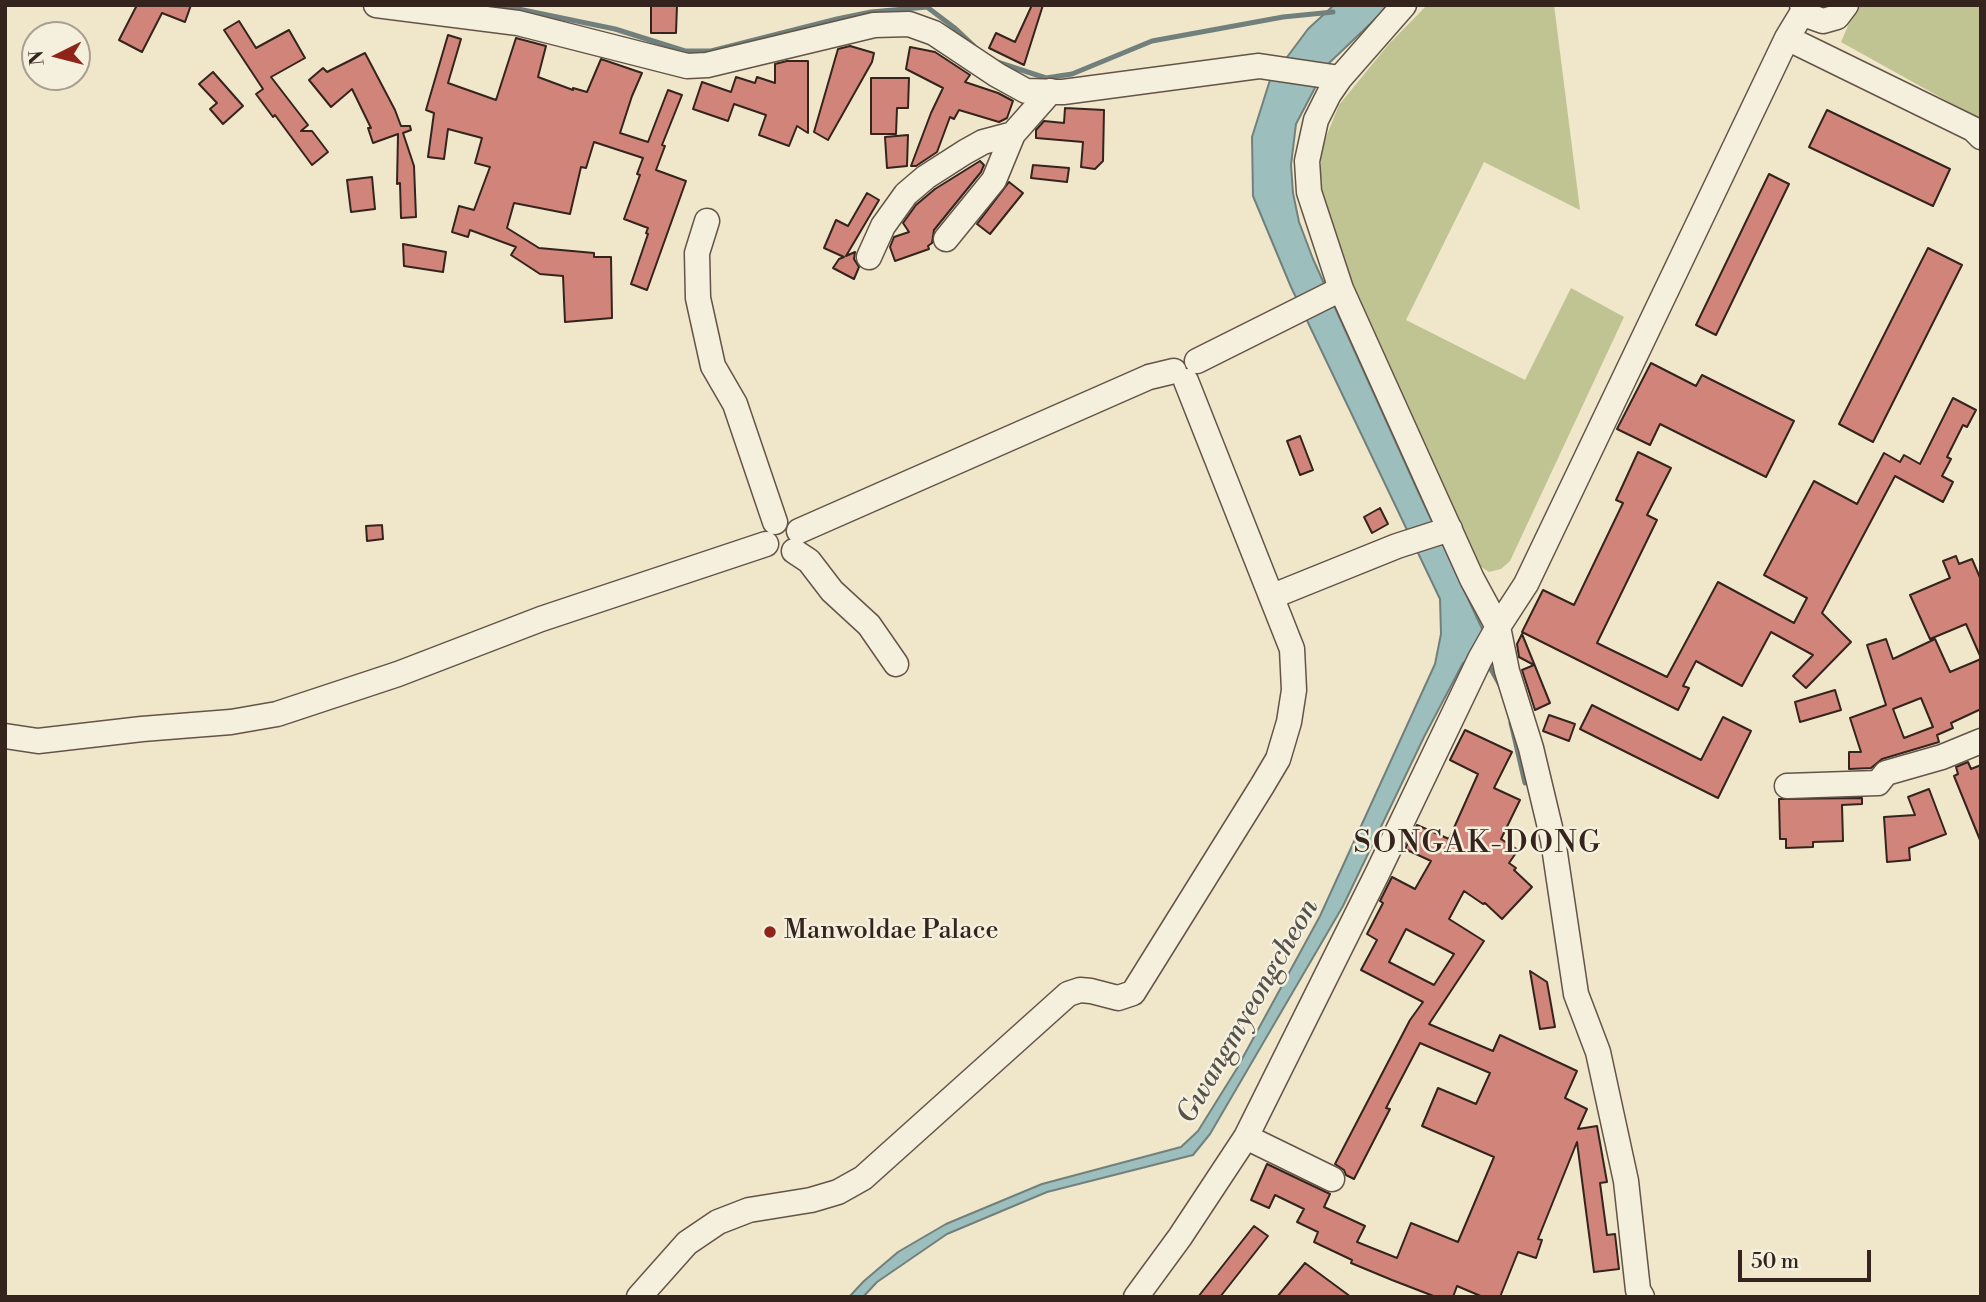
<!DOCTYPE html>
<html>
<head>
<meta charset="utf-8">
<style>
	body { margin:0 }
	#map { position:relative; width:1986px; height:1302px; overflow:hidden; background:#f0e6ca; font-family:"Libre Bodoni",serif }
	canvas { display:block }
	.frame { position:absolute; inset:0; border:7px solid #34241d; pointer-events:none }
	.north { position:absolute; left:21px; top:21px; width:70px; height:70px; box-sizing:border-box; background:#f5efdd; border:2px solid #a89e90; border-radius:50%; rotate:264deg; font-size:19px; font-weight:700; line-height:28px; text-align:center; color:#34241d }
	.north::after { content:''; display:block; margin:auto; width:24px; height:32px; background:#8f2418; clip-path:polygon(50% 0,100% 100%,50% 72%,0 100%) }
	.scale { position:absolute; left:1738px; top:1250px; width:133px; height:32px; box-sizing:border-box; border:4px solid #34241d; border-top:0; padding-left:9px; font-size:21px; line-height:24px; white-space:nowrap; color:#34241d; -webkit-text-stroke:5px #f5efdd; paint-order:stroke }
</style>
</head>
<body>
<div id="map">
<canvas width="1986" height="1302"></canvas>
<div class="frame"></div>
<div class="north">N</div>
<div class="scale">50 m</div>
</div>
<script>
const context = document.querySelector('canvas').getContext('2d');
context.lineJoin = 'round';
function fillPath(path, color) { context.fillStyle = color; context.fill(path, 'evenodd'); }
const toPath = rows => new Path2D(rows.map(r => 'M' + r).join(''));
function stroke(path, color, width, dash) { context.strokeStyle = color; context.lineWidth = width; context.lineCap = dash ? 'butt' : 'round'; context.setLineDash(dash || []); context.stroke(path); }
function write(font, color, halo, rows, align = 'center') {
  context.font = font + ' "Libre Bodoni",serif'; context.lineWidth = 5; context.setLineDash([]); context.textBaseline = 'middle'; context.strokeStyle = halo; context.fillStyle = color; for (const [text, x, y, turn = 0] of rows) {
    context.save(); context.translate(x, y); context.rotate((+turn || 0) * Math.PI / 180); context.textAlign = isNaN(turn) ? turn : align; if (halo) context.strokeText(text, 0, 0); context.fillText(text, 0, 0); context.restore();
  }
}
const green = toPath([
	[1427,5,1554,5,1580,210,1484,162,1406,320,1525,380,1571,288,1624,317,1510,561,1501,569,1489,572,1480,566,1328,229,1319,186,1322,147,1339,105,1388,45],
	[1861,5,1981,5,1981,120,1841,42,1855,10]
]);
const water = toPath([
	[1334,5,1390,5,1327,65,1296,124,1291,165,1293,193,1299,222,1313,259,1416,487,1485,635,1474,656,1463,663,1424,737,1343,906,1210,1134,1193,1155,1047,1192,947,1234,877,1282,863,1297,849,1297,864,1281,898,1252,946,1224,1042,1184,1181,1147,1198,1131,1236,1070,1320,916,1435,664,1441,634,1440,599,1291,287,1253,196,1252,137,1270,80,1308,29,1334,5]
]);
const stream = toPath([
	[499,5,615,29,685,51,711,51,837,19,871,12,927,7,956,29,975,47],
	[997,62,1046,78,1072,74,1152,41,1283,17,1333,12],
	[1487,662,1501,687],
	[1511,723,1525,783]
]);
const building = toPath([
	[137,5,191,5,185,22,162,13,142,52,119,40,137,5],
	[651,5,677,5,676,33,651,33,651,5],
	[1032,5,1043,5,1024,65,989,48,996,33,1015,42,1032,5],
	[239,21,256,48,289,30,305,58,271,77,308,125,301,131,312,131,328,152,312,165,275,115,273,117,256,94,263,89,224,30,239,21],
	[448,35,461,39,448,83,496,100,516,38,546,46,538,77,573,90,573,88,587,92,601,59,642,73,632,96,620,133,648,142,668,90,682,95,662,145,665,146,656,170,686,181,647,290,631,284,648,234,646,233,648,228,624,219,640,175,637,174,643,158,594,142,586,168,581,167,570,214,514,203,507,228,539,248,594,253,594,257,611,257,612,318,565,322,563,276,540,274,511,255,516,247,470,230,468,237,452,232,459,206,474,210,490,167,475,163,482,138,448,129,444,159,428,157,434,113,426,110,448,35],
	[850,46,874,53,872,62,828,140,814,132,838,49,850,46],
	[910,47,935,52,970,75,965,82,998,93,1013,101,1007,118,999,122,959,110,954,119,950,117,937,152,916,166,911,166,931,113,943,88,906,69,910,47],
	[365,53,395,110,401,126,410,126,411,130,403,133,414,166,416,217,401,218,400,183,397,184,398,134,373,143,368,128,371,128,352,89,331,107,309,80,323,68,327,72,365,53],
	[787,61,808,61,808,133,797,126,789,146,759,135,766,115,734,104,728,121,693,109,702,82,731,92,736,77,755,83,757,77,775,83,775,64,787,61],
	[213,72,243,106,223,124,210,109,217,103,199,84,213,72],
	[871,78,909,78,908,108,897,108,896,134,871,134,871,78],
	[1065,108,1104,110,1103,161,1095,169,1081,167,1083,142,1036,138,1036,130,1044,121,1064,123,1065,108],
	[1827,110,1950,169,1933,206,1809,147,1827,110],
	[908,135,907,166,887,168,885,137,908,135],
	[980,161,984,165,981,172,934,230,932,243,928,246,929,249,895,261,890,247,894,237,909,232,903,223,916,205,935,189,980,161],
	[1033,165,1069,168,1067,182,1031,178,1033,165],
	[1769,174,1789,184,1716,335,1696,325,1769,174],
	[372,177,375,209,351,212,347,180,372,177],
	[1009,182,1023,193,990,234,977,224,1009,182],
	[867,193,879,200,846,256,855,252,854,259,859,267,854,279,833,268,839,259,844,257,824,248,836,220,848,226,867,193],
	[403,244,446,252,443,272,404,266,403,244],
	[1928,248,1962,265,1873,442,1839,424,1928,248],
	[1651,363,1696,386,1702,375,1794,421,1766,477,1660,424,1650,445,1617,429,1651,363],
	[1953,398,1976,410,1967,427,1963,425,1947,457,1951,459,1942,476,1953,482,1943,502,1895,476,1822,613,1851,642,1806,688,1793,676,1813,655,1771,632,1742,686,1696,661,1683,686,1689,688,1678,710,1522,632,1543,590,1574,605,1623,503,1616,500,1638,452,1671,468,1647,515,1657,520,1597,643,1667,677,1718,582,1794,623,1807,598,1764,575,1814,481,1857,504,1884,453,1900,462,1904,455,1920,464,1953,398],
	[1300,436,1313,470,1300,475,1287,441,1300,436],
	[1380,508,1388,524,1372,533,1364,517,1380,508],
	[382,525,383,539,367,541,366,526,382,525],
	[1956,556,1959,564,1972,559,1981,580,1981,658,1966,624,1930,639,1910,595,1950,578,1943,561,1956,556],
	[1522,634,1550,703,1535,710,1522,670,1534,665,1519,657,1517,644,1522,634],
	[1886,639,1893,659,1935,639,1950,672,1981,659,1981,709,1951,723,1953,728,1937,735,1939,742,1882,759,1871,768,1849,769,1849,752,1861,752,1850,718,1886,705,1867,645,1886,639],
	[1921,698,1933,727,1904,738,1893,709,1921,698],
	[1835,690,1841,710,1800,722,1795,702,1835,690],
	[1592,705,1701,760,1723,717,1751,731,1718,798,1580,729,1592,705],
	[1549,715,1575,724,1569,741,1543,731,1549,715],
	[1465,730,1512,752,1494,788,1520,800,1501,839,1518,850,1509,863,1516,868,1514,870,1532,887,1502,919,1485,903,1483,904,1464,891,1449,919,1484,941,1429,1024,1493,1051,1500,1035,1577,1071,1565,1098,1587,1109,1578,1129,1597,1126,1607,1182,1600,1183,1607,1235,1615,1234,1619,1269,1594,1272,1577,1142,1538,1239,1542,1240,1536,1258,1518,1252,1500,1297,1483,1297,1457,1286,1453,1297,1436,1297,1392,1280,1351,1263,1352,1260,1314,1242,1318,1232,1297,1222,1304,1209,1275,1195,1269,1208,1251,1200,1267,1164,1330,1194,1324,1207,1365,1226,1357,1242,1397,1258,1411,1223,1458,1242,1494,1157,1422,1126,1438,1088,1476,1104,1490,1073,1420,1043,1386,1108,1390,1109,1354,1179,1346,1175,1344,1170,1335,1164,1410,1020,1423,1002,1361,970,1377,940,1367,934,1383,903,1380,901,1392,877,1415,889,1431,861,1405,849,1417,825,1449,839,1478,774,1450,760,1465,730],
	[1406,929,1454,954,1434,985,1389,962,1406,929],
	[1968,762,1971,769,1981,765,1980,840,1954,776,1958,774,1956,767,1968,762],
	[1929,789,1946,834,1909,848,1910,860,1887,862,1884,817,1915,815,1908,797,1929,789],
	[1862,798,1862,804,1842,805,1843,841,1813,842,1813,847,1786,848,1786,839,1780,839,1779,799,1862,798],
	[1530,971,1547,982,1555,1027,1540,1029,1530,971],
	[1254,1226,1268,1236,1220,1297,1198,1297,1254,1226],
	[1305,1263,1351,1297,1277,1297,1305,1263]
]);
const minor = toPath([
	[376,5,518,23,687,66,707,65,874,25,909,24,934,33,997,75,1026,91,1063,92,1259,66,1340,78],
	[1404,5,1340,78,1329,94,1316,120,1307,161,1309,192,1341,289,1472,579,1498,627,1507,671,1531,748,1553,840,1576,994,1598,1052,1626,1181,1638,1290,1642,1297],
	[1802,5,1809,16,1823,21,1837,17,1846,5],
	[1787,38,1973,129,1981,137],
	[707,221,697,253,698,298,713,366,735,404,775,522],
	[946,239,994,180,1013,134,1051,91],
	[869,257,883,226,906,194,926,177,965,152,983,142,1013,134],
	[1197,361,1341,289],
	[799,531,1149,377,1174,371],
	[794,551,809,561,832,591,869,625,896,664],
	[1273,596,1397,546,1450,529],
	[5,736,38,741,142,729,231,722,277,714,398,674,541,619,766,544],
	[1787,786,1878,783,1886,773,1942,757,1981,741],
	[1246,1137,1332,1179],
	[639,1297,687,1243,718,1222,749,1210,811,1200,838,1192,863,1178,1068,994,1080,990,1091,991,1118,998,1133,993,1262,786,1278,759,1289,722,1294,690,1292,649,1186,381],
	[1136,1297,1180,1237,1246,1137,1377,874,1480,659,1498,627,1526,584,1787,38,1804,10]
]);
const markers = [
	[770,932,7,"#8f2418"]
];
const poiNames = [
	["Manwoldae Palace",784,932]
];
const waterNames = [
	["Gwangmyeongcheon",1249,1012,-60]
];
const quarterNames = [
	["SONGAK-DONG",1478,845]
];
fillPath(green, '#c0c392');
fillPath(water, '#9cbebd');
stroke(water, '#72807d', 2);
stroke(stream, '#72807d', 5);
fillPath(building, '#d1857a');
stroke(building, '#34241d', 2);
stroke(minor, '#635448', 27);
stroke(minor, '#f5efdd', 24);
for (const [x, y, r, color] of markers) { const dot = new Path2D(); dot.arc(x, y, r, 0, 2 * Math.PI); context.fillStyle = color; context.fill(dot); stroke(dot, '#f5efdd', 2.5); }
write('26px', '#34241d', '#f5efdd', poiNames, 'left');
write('italic 28px', '#53524d', '#f5efdd', waterNames);
context.letterSpacing = '2px';
write('30px', '#34241d', '#f5efdd', quarterNames);
context.letterSpacing = '0px';
</script>
</body>
</html>
